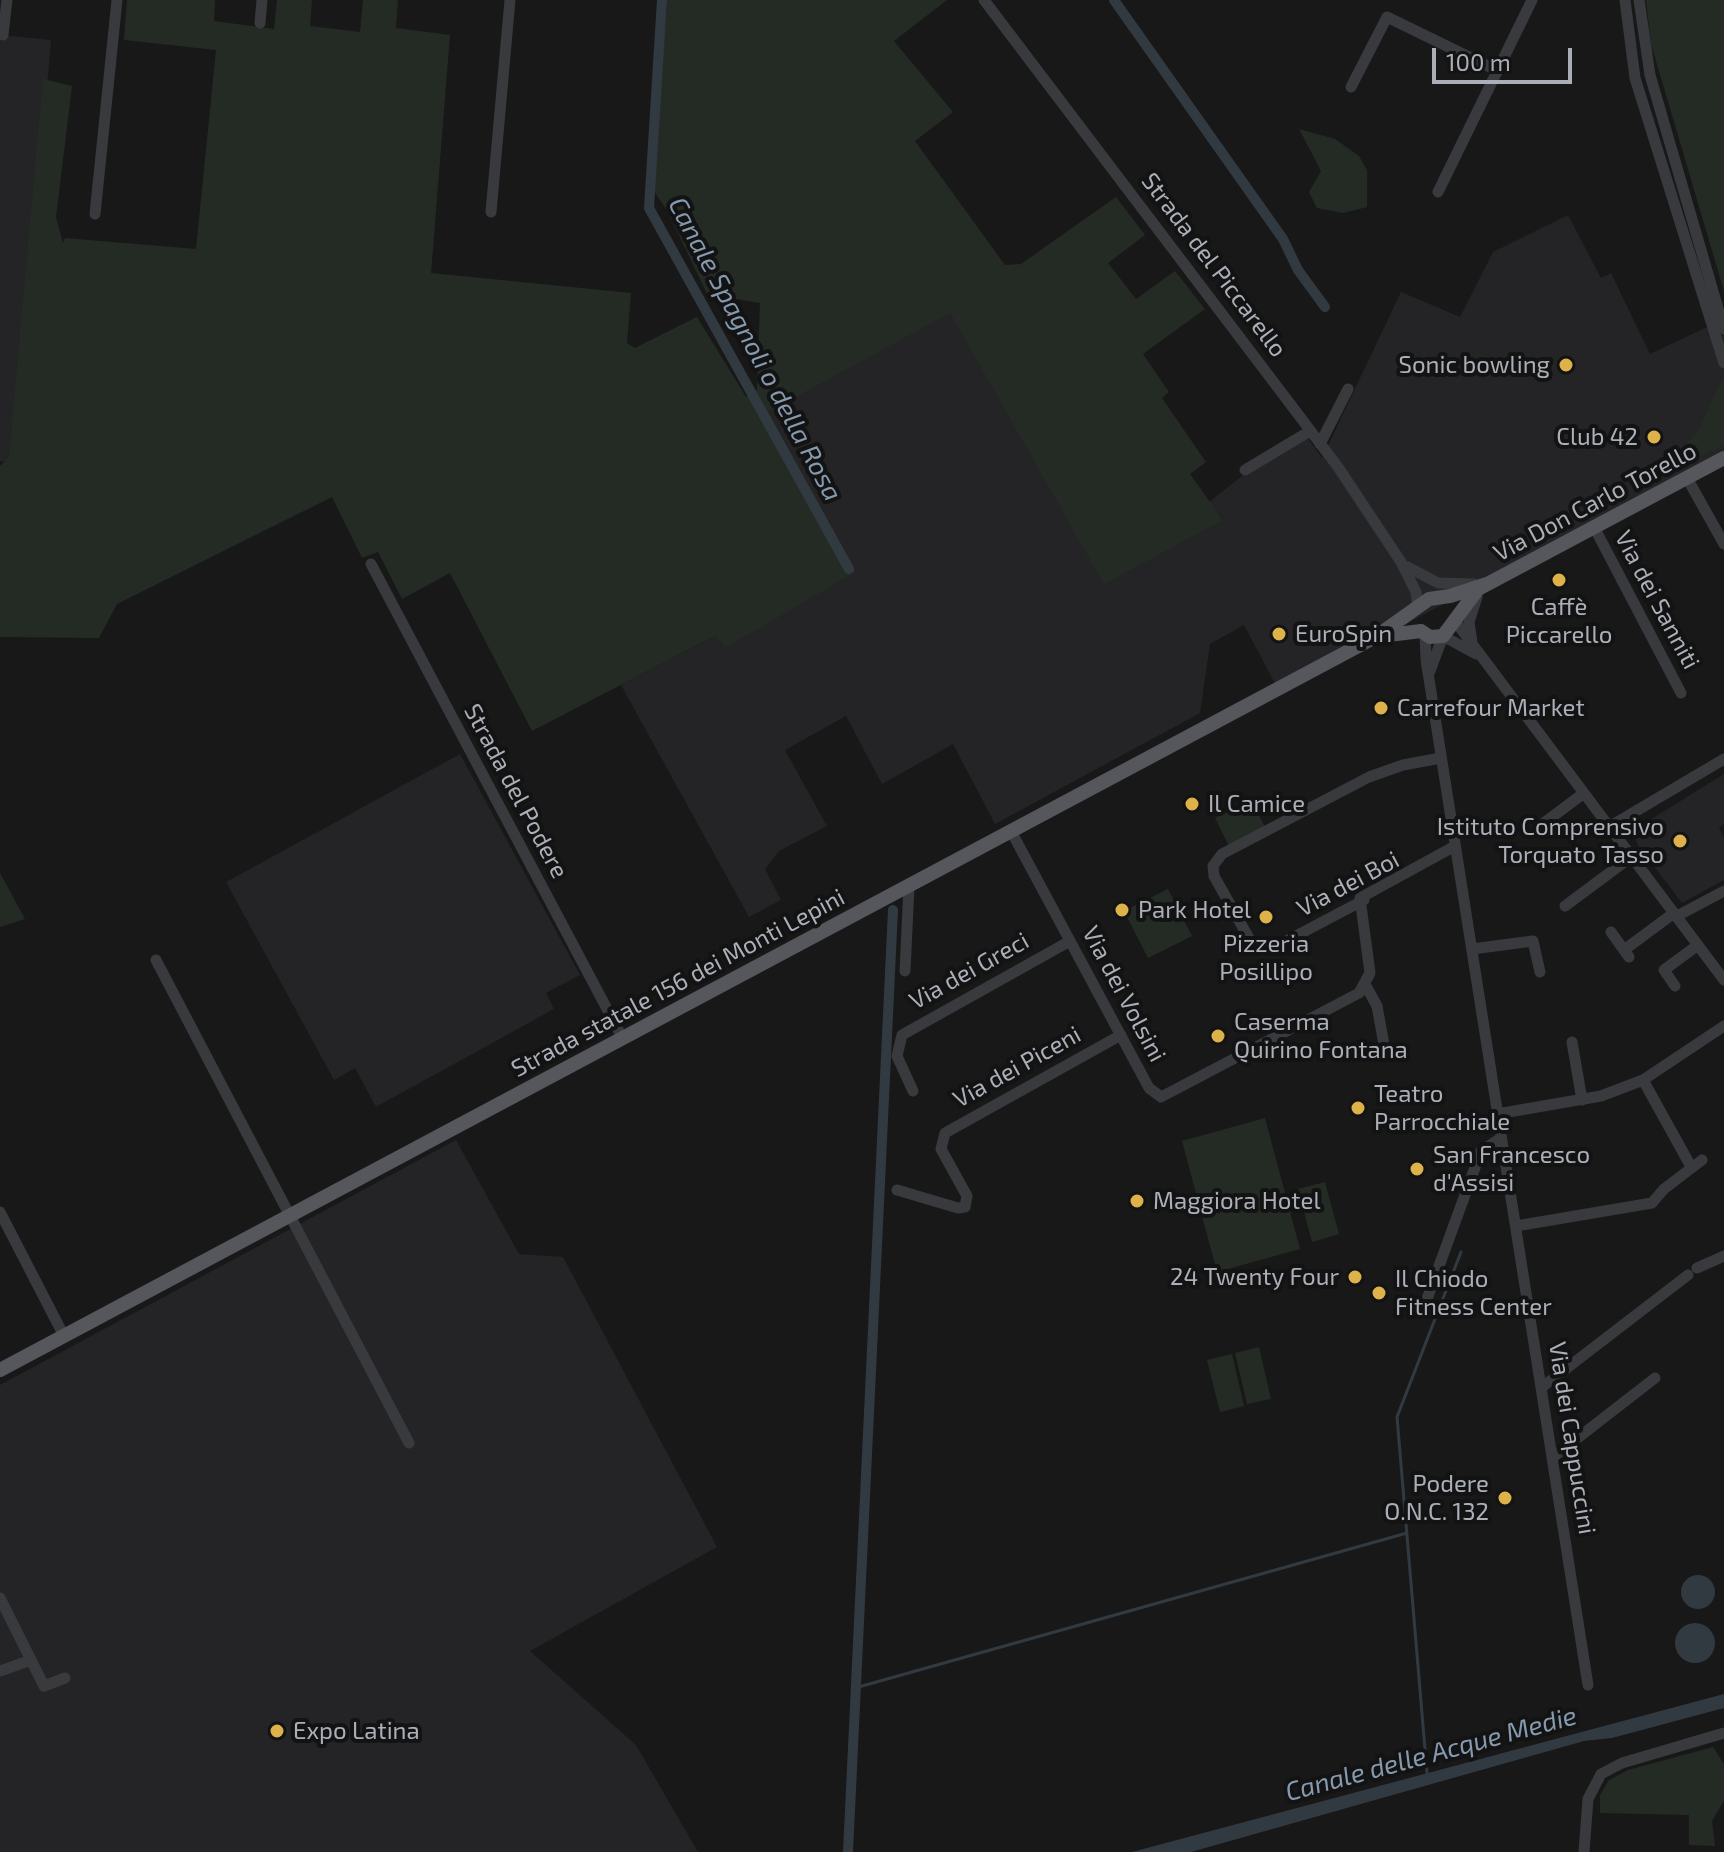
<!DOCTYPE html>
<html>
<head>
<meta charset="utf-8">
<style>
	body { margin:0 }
	#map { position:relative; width:1724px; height:1852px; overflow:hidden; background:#181819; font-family:"Exo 2",sans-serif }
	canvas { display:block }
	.scale { position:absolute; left:1432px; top:48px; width:140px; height:36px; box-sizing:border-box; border:4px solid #abafb8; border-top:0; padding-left:10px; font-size:24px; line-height:28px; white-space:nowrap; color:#abafb8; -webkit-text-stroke:6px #131314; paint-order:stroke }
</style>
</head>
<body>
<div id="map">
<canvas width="1724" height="1852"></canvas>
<div class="scale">100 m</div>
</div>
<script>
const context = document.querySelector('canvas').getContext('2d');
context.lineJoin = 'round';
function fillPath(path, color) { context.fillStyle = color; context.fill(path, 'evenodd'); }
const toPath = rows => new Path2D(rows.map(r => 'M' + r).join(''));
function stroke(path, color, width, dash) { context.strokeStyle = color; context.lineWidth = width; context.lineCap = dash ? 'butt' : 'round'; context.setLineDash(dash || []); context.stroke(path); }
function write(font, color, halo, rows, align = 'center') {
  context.font = font + ' "Exo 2",sans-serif'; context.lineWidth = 8; context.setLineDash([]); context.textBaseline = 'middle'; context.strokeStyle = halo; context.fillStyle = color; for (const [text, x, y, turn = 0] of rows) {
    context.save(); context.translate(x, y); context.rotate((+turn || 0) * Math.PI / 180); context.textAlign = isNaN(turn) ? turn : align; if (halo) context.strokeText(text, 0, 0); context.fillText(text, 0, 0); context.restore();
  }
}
const built = toPath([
	[0,35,51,40,15,463,0,461],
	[1568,215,1601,278,1611,273,1650,354,1724,319,1724,456,1279,691,1244,625,1210,644,1200,713,995,824,953,744,882,784,846,716,785,750,827,826,779,851,765,869,781,900,749,917,621,685,715,636,724,647,854,572,769,412,950,312,1104,583,1223,519,1209,502,1247,472,1306,436,1322,458,1401,292,1460,317,1493,252],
	[460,754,580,975,546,993,554,1009,376,1107,355,1068,334,1080,226,882],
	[1724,774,1724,824,1719,828,1724,837,1724,880,1682,903,1638,845,1632,831],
	[456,1140,519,1254,563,1257,717,1547,530,1651,636,1745,698,1852,0,1852,0,1385]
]);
const green = toPath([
	[127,0,215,0,214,21,274,29,277,0,312,0,310,26,360,32,363,0,398,0,396,28,450,35,431,273,631,293,627,343,635,348,697,317,746,397,757,390,760,303,707,294,667,210,653,190,667,0,947,0,894,41,953,112,915,141,1005,265,1021,264,1116,197,1145,235,1108,263,1136,299,1175,271,1205,309,1143,354,1169,392,1162,398,1206,462,1190,474,1223,520,1104,584,950,313,769,412,855,572,725,648,715,636,532,731,450,573,402,599,378,552,362,558,332,497,117,604,99,638,0,637,0,466,9,457,43,79,72,86,56,217,63,243,65,238,196,249,216,50,124,40],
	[1646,0,1724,0,1724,291,1651,44],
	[1299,129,1335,139,1359,156,1367,170,1367,207,1343,213,1317,208,1309,192,1321,171],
	[1724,376,1724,446,1696,458,1688,442,1699,429],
	[1251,800,1265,827,1229,846,1215,818],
	[0,873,25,919,0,927],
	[1168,889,1192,936,1148,958,1124,911],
	[1265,1118,1300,1249,1217,1272,1182,1141],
	[1325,1182,1339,1234,1312,1242,1298,1189],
	[1259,1347,1271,1399,1247,1404,1235,1353],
	[1232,1354,1244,1406,1220,1412,1207,1360],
	[1713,1747,1724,1764,1724,1801,1712,1821,1715,1846,1689,1845,1689,1815,1600,1813,1600,1795,1609,1780,1628,1770]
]);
const water = toPath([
	'1681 1592a17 17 0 1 1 34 0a17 17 0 1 1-34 0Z',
	'1675 1643a20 20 0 1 1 40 0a20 20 0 1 1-40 0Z',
	[1724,1694,1724,1708,1612,1738,1584,1741,1191,1852,1132,1852]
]);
const stream = toPath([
	[855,1688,1407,1533],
	[1427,1773,1397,1417,1461,1252]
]);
const canal = toPath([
	[662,0,649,208,849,569],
	[1114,0,1283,239,1298,270,1325,307],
	[848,1852,893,910]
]);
const minor = toPath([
	[984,0,1338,467,1401,562,1416,592,1418,608],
	[1625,0,1635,78,1724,363],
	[1639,0,1650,75,1724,329],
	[260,23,262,0],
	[3,35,7,0],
	[1351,87,1387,17,1498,71],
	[1438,192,1532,0],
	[491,212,510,0],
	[95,214,117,0],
	[1320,444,1348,389],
	[1245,470,1310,431],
	[1687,478,1724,544],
	[1594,527,1681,693],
	[371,564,623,1039],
	[1408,567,1438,583,1474,584],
	[1455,621,1724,980],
	[1425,634,1426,660,1588,1685],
	[1472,642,1469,622,1477,597],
	[1430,671,1443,636,1476,654],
	[1544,823,1584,793],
	[1609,827,1724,759],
	[1011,831,1149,1088,1161,1097,1359,993,1370,973,1360,898,1455,846],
	[1364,900,1273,948,1261,950,1250,940,1214,876,1213,866,1222,854,1369,777,1403,765,1441,758],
	[1565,906,1631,857],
	[1677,916,1724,891],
	[1611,932,1629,957],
	[1472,949,1533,941,1540,972],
	[1624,950,1674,913],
	[156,960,409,1443],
	[905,971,909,886],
	[1366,986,1377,1006,1385,1050],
	[1675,986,1664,970,1698,945],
	[1572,1042,1582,1100],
	[1643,1080,1689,1163],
	[913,1091,897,1056,902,1035,1070,941],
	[1497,1114,1601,1096,1643,1080,1724,1026],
	[897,1190,958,1208,965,1207,967,1196,941,1149,945,1133,1121,1035],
	[0,1212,64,1336],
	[1516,1226,1652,1203,1664,1189,1702,1160],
	[1697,1268,1724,1256],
	[1427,1299,1481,1151,1501,1138],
	[1541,1388,1688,1275],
	[1552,1458,1655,1378],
	[0,1598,44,1686,65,1678],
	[0,1671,31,1660],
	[1584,1852,1588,1799,1601,1774,1622,1763,1724,1733]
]);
const major = toPath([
	[1421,631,1430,637,1443,636,1478,589,1724,458],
	[1381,636,1421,631],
	[0,1370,1377,636,1429,599,1450,596,1487,584]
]);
const markers = [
	[1566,365,8,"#deb24b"],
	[1654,437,8,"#deb24b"],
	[1559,580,8,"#deb24b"],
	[1279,634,8,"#deb24b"],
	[1381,708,8,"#deb24b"],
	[1192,804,8,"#deb24b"],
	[1680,841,8,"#deb24b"],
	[1122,910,8,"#deb24b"],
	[1266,917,8,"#deb24b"],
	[1218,1036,8,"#deb24b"],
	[1358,1108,8,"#deb24b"],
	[1417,1169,8,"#deb24b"],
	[1137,1201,8,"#deb24b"],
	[1355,1277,8,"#deb24b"],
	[1379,1293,8,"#deb24b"],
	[1505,1498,8,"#deb24b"],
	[277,1731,8,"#deb24b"]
];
const streetNames = [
	["Strada del Piccarello",1214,265,53],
	["Via Don Carlo Torello",1595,502,-28],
	["Via dei Sanniti",1657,600,62],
	["Strada del Podere",516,791,62],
	["Via dei Boi",1348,884,-28],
	["Via dei Greci",969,971,-29],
	["Strada statale 156 dei Monti Lepini",678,983,-28],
	["Via dei Volsini",1124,994,62],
	["Via dei Piceni",1017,1067,-29],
	["Via dei Cappuccini",1572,1438,81]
];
const poiNames = [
	["Sonic bowling",1550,365,"right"],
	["Club 42",1638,437,"right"],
	["Caffè",1559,607,"center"],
	["Piccarello",1559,635,"center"],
	["EuroSpin",1295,634],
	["Carrefour Market",1397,708],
	["Il Camice",1208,804],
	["Istituto Comprensivo",1664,827,"right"],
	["Torquato Tasso",1664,855,"right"],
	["Park Hotel",1138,910],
	["Pizzeria",1266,944,"center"],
	["Posillipo",1266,972,"center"],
	["Caserma",1234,1022],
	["Quirino Fontana",1234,1050],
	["Teatro",1374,1094],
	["Parrocchiale",1374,1122],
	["San Francesco",1433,1155],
	["d'Assisi",1433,1183],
	["Maggiora Hotel",1153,1201],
	["24 Twenty Four",1339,1277,"right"],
	["Il Chiodo",1395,1279],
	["Fitness Center",1395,1307],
	["Podere",1489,1484,"right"],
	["O.N.C. 132",1489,1512,"right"],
	["Expo Latina",293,1731]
];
const waterNames = [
	["Canale Spagnoli o della Rosa",755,349,62],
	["Canale delle Acque Medie",1431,1754,-15]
];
fillPath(built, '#242426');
fillPath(green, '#242b25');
fillPath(water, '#323a41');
stroke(stream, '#323a41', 3);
stroke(canal, '#323a41', 10);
stroke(minor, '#393a3e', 11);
stroke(major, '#55575d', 14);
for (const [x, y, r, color] of markers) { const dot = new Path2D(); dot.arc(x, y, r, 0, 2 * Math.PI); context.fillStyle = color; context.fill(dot); stroke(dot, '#131314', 3); }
write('24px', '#abafb8', '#131314', streetNames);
write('24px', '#abafb8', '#131314', poiNames, 'left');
write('italic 26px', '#869aaf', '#131314', waterNames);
</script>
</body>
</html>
